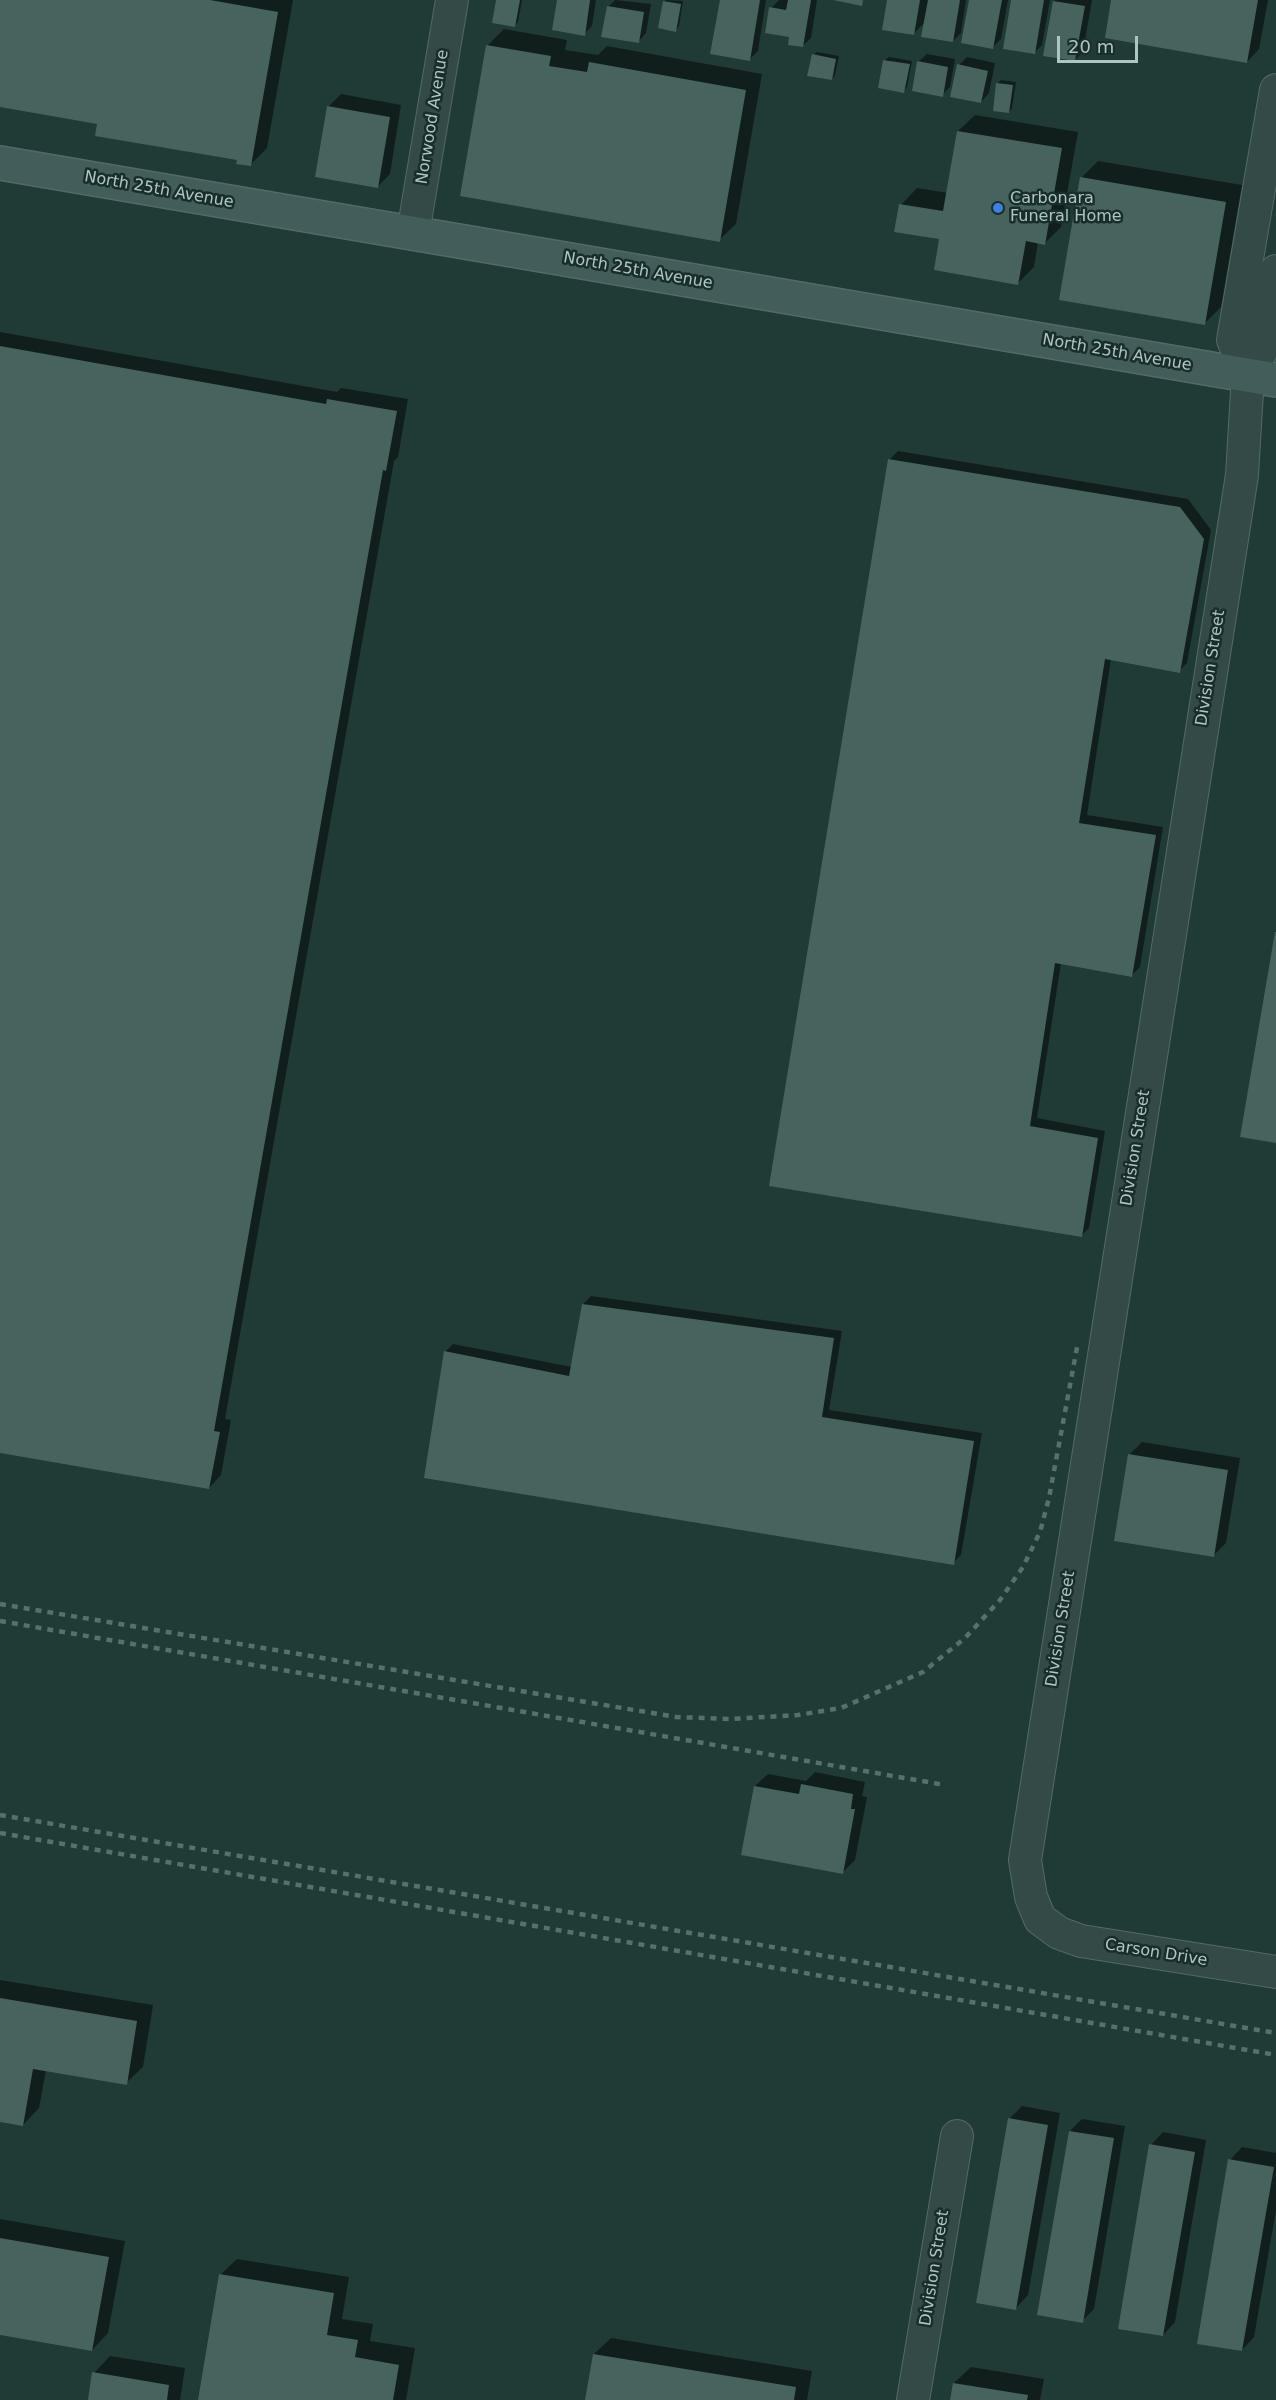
<!DOCTYPE html>
<html>
<head>
<meta charset="utf-8">
<style>
	body { margin:0 }
	#map { position:relative; width:1276px; height:2400px; overflow:hidden; background:#203a35; font-family:"DejaVu Sans",sans-serif }
	canvas { display:block }
	.scale { position:absolute; left:1057px; top:36px; width:81px; height:27px; box-sizing:border-box; border:3px solid #aec6c3; border-top:0; padding-left:8px; font-size:18px; line-height:21px; white-space:nowrap; color:#aec6c3; -webkit-text-stroke:4px #192e2b; paint-order:stroke }
</style>
</head>
<body>
<div id="map">
<canvas width="1276" height="2400"></canvas>
<div class="scale">20 m</div>
</div>
<script>
const context = document.querySelector('canvas').getContext('2d');
context.lineJoin = 'round';
function fillPath(path, color) { context.fillStyle = color; context.fill(path, 'evenodd'); }
const toPath = rows => new Path2D(rows.map(r => 'M' + r).join(''));
function stroke(path, color, width, dash) { context.strokeStyle = color; context.lineWidth = width; context.lineCap = dash ? 'butt' : 'round'; context.setLineDash(dash || []); context.stroke(path); }
function write(font, color, halo, rows, align = 'center') {
  context.font = font + ' "DejaVu Sans",sans-serif'; context.lineWidth = 5; context.setLineDash([]); context.textBaseline = 'middle'; context.strokeStyle = halo; context.fillStyle = color; for (const [text, x, y, turn = 0] of rows) {
    context.save(); context.translate(x, y); context.rotate((+turn || 0) * Math.PI / 180); context.textAlign = isNaN(turn) ? turn : align; if (halo) context.strokeText(text, 0, 0); context.fillText(text, 0, 0); context.restore();
  }
}
const shadow = toPath([
	[0,0,293,0,267,148,251,164,239,159,99,123,0,106],
	[497,0,522,0,518,22,514,26],
	[558,0,596,0,592,26,584,34],
	[615,0,651,4,646,33,638,42,608,7],
	[666,0,683,1,679,26,676,30,664,2],
	[721,0,766,0,758,51,750,59],
	[779,0,817,0,811,38,802,46,791,36,771,8],
	[889,0,966,0,961,33,953,41,925,22,914,33],
	[971,0,1008,0,1001,39,993,47],
	[1013,0,1050,0,1042,45,1034,53],
	[1055,0,1092,0,1083,51,1075,60,1054,1],
	[1113,0,1268,0,1259,49,1247,62],
	[504,29,567,40,565,50,598,55,607,46,762,74,736,224,719,240,488,45],
	[817,52,839,56,835,75,832,79,813,55],
	[927,54,955,59,950,87,942,95,918,62],
	[889,57,912,61,907,87,904,91,885,60],
	[967,57,995,63,989,93,981,102,959,65],
	[1001,80,1016,82,1012,108,1009,112,998,83],
	[341,94,401,105,390,174,377,187,328,107],
	[975,115,1078,132,1061,227,1045,243,1038,242,1034,267,1018,283,941,238,901,205,917,188,948,193,958,131],
	[1098,161,1242,185,1221,307,1205,323,1082,177],
	[0,332,337,392,341,388,408,399,398,457,394,461,225,1419,231,1420,221,1475,209,1488,0,1451],
	[898,451,1188,499,1211,530,1187,663,1179,671,1111,659,1087,815,1163,827,1140,967,1132,975,1061,963,1037,1118,1105,1131,1089,1228,1081,1236,771,1185,890,459],
	[591,1296,842,1331,829,1410,982,1433,961,1555,953,1563,445,1352,453,1344,572,1367,583,1304],
	[1142,1442,1240,1458,1226,1543,1213,1556,1130,1454],
	[815,1772,865,1782,862,1796,867,1797,855,1860,843,1872,755,1786,768,1774,806,1781],
	[0,1980,153,2005,143,2067,126,2083,46,2070,39,2108,23,2125,0,2121],
	[1022,2106,1060,2113,1028,2295,1016,2308,1009,2119],
	[1082,2119,1125,2126,1094,2309,1082,2321,1070,2131],
	[1163,2132,1206,2140,1175,2322,1163,2335,1151,2145],
	[1242,2147,1276,2153,1276,2210,1254,2337,1242,2350,1230,2160],
	[0,2219,125,2241,108,2333,92,2350,0,2334],
	[237,2259,349,2277,342,2319,373,2324,370,2341,415,2348,406,2400,199,2400,220,2275],
	[611,2338,812,2371,807,2400,587,2400,594,2354],
	[110,2356,185,2368,180,2400,89,2400,94,2373],
	[971,2367,1044,2379,1040,2400,952,2400,954,2383]
]);
const building = toPath([
	[0,0,210,0,278,12,251,166,236,164,237,160,95,136,97,124,0,107],
	[496,0,520,0,515,27,492,23],
	[557,0,590,0,585,36,552,30],
	[720,0,760,0,750,61,710,54],
	[788,0,811,0,803,47,788,45,789,37,765,33,769,7,786,10],
	[833,0,863,0,862,6],
	[887,0,920,0,914,35,882,30],
	[928,0,960,0,953,42,921,37],
	[969,0,1002,0,993,49,961,43],
	[1011,0,1044,0,1035,54,1003,49],
	[1111,0,1258,0,1247,63,1105,38],
	[663,1,681,4,676,32,658,28],
	[1053,1,1085,6,1075,61,1043,56],
	[607,6,644,12,639,43,601,37],
	[486,45,551,56,549,66,587,72,589,62,746,90,720,242,460,196],
	[812,54,836,59,832,80,807,76],
	[883,60,910,64,904,93,878,88],
	[917,61,948,67,943,97,912,91],
	[957,64,988,71,981,103,950,97],
	[996,83,1013,85,1009,113,993,111],
	[327,106,390,117,378,188,315,177],
	[957,131,1062,148,1045,245,1026,241,1018,285,934,270,939,239,894,232,899,204,943,211],
	[1080,177,1226,202,1205,325,1059,300],
	[0,346,326,404,327,399,397,411,386,471,383,470,214,1431,220,1432,209,1489,0,1453],
	[888,459,1180,507,1204,539,1180,673,1105,659,1079,823,1156,835,1132,977,1055,963,1030,1126,1098,1138,1082,1237,769,1186],
	[1275,932,1276,932,1276,1143,1240,1137],
	[582,1304,834,1338,822,1417,974,1441,954,1565,424,1478,444,1351,569,1376],
	[1128,1454,1228,1470,1214,1557,1114,1541],
	[801,1784,853,1794,851,1809,855,1809,843,1874,741,1855,754,1786,799,1794],
	[0,1998,137,2021,127,2085,33,2069,23,2126,0,2122],
	[1008,2118,1048,2125,1016,2310,976,2303],
	[1069,2131,1114,2138,1083,2323,1037,2315],
	[1149,2144,1195,2152,1163,2336,1118,2329],
	[1228,2159,1274,2167,1242,2351,1197,2344],
	[0,2238,109,2257,92,2351,0,2335],
	[219,2274,334,2293,327,2335,358,2340,355,2357,399,2365,393,2400,198,2400],
	[593,2354,796,2387,794,2400,585,2400],
	[92,2372,169,2385,167,2400,88,2400],
	[953,2383,1028,2395,1027,2400,950,2400]
]);
const street = toPath([
	[413,233,452,0],
	[1276,271,1264,346,1248,375,1242,475,1025,1860,1031,1897,1040,1919,1059,1933,1081,1941,1276,1972],
	[1248,375,1233,340,1276,90],
	[913,2400,957,2136]
]);
const secondary = toPath([
	[0,163,1276,380]
]);
const rail = toPath([
	[0,1604,676,1717,731,1719,798,1715,841,1708,923,1672,965,1638,1000,1600,1023,1567,1040,1532,1049,1498,1078,1342],
	[0,1621,945,1785],
	[0,1815,1276,2033],
	[0,1833,1276,2055]
]);
const markers = [
	[998,208,6,"#3f7fe0"]
];
const streetNames = [
	["Norwood Avenue",433,117,-81],
	["North 25th Avenue",159,190,10],
	["North 25th Avenue",638,271,10],
	["North 25th Avenue",1117,353,10],
	["Division Street",1211,668,-81],
	["Division Street",1136,1148,-81],
	["Division Street",1061,1629,-81],
	["Carson Drive",1156,1953,9],
	["Division Street",935,2268,-81]
];
const poiNames = [
	["Carbonara",1010,199],
	["Funeral Home",1010,217]
];
fillPath(shadow, '#0007');
fillPath(building, '#46635e');
stroke(street, '#546a67', 34);
stroke(secondary, '#546a67', 36);
stroke(street, '#344a46', 32);
stroke(secondary, '#425d5a', 33);
stroke(rail, '#55716d', 4.5, [6, 6]);
for (const [x, y, r, color] of markers) { const dot = new Path2D(); dot.arc(x, y, r, 0, 2 * Math.PI); context.fillStyle = color; context.fill(dot); stroke(dot, '#192e2b', 2); }
write('16px', '#aec6c3', '#192e2b', streetNames);
write('16px', '#aec6c3', '#192e2b', poiNames, 'left');
</script>
</body>
</html>
